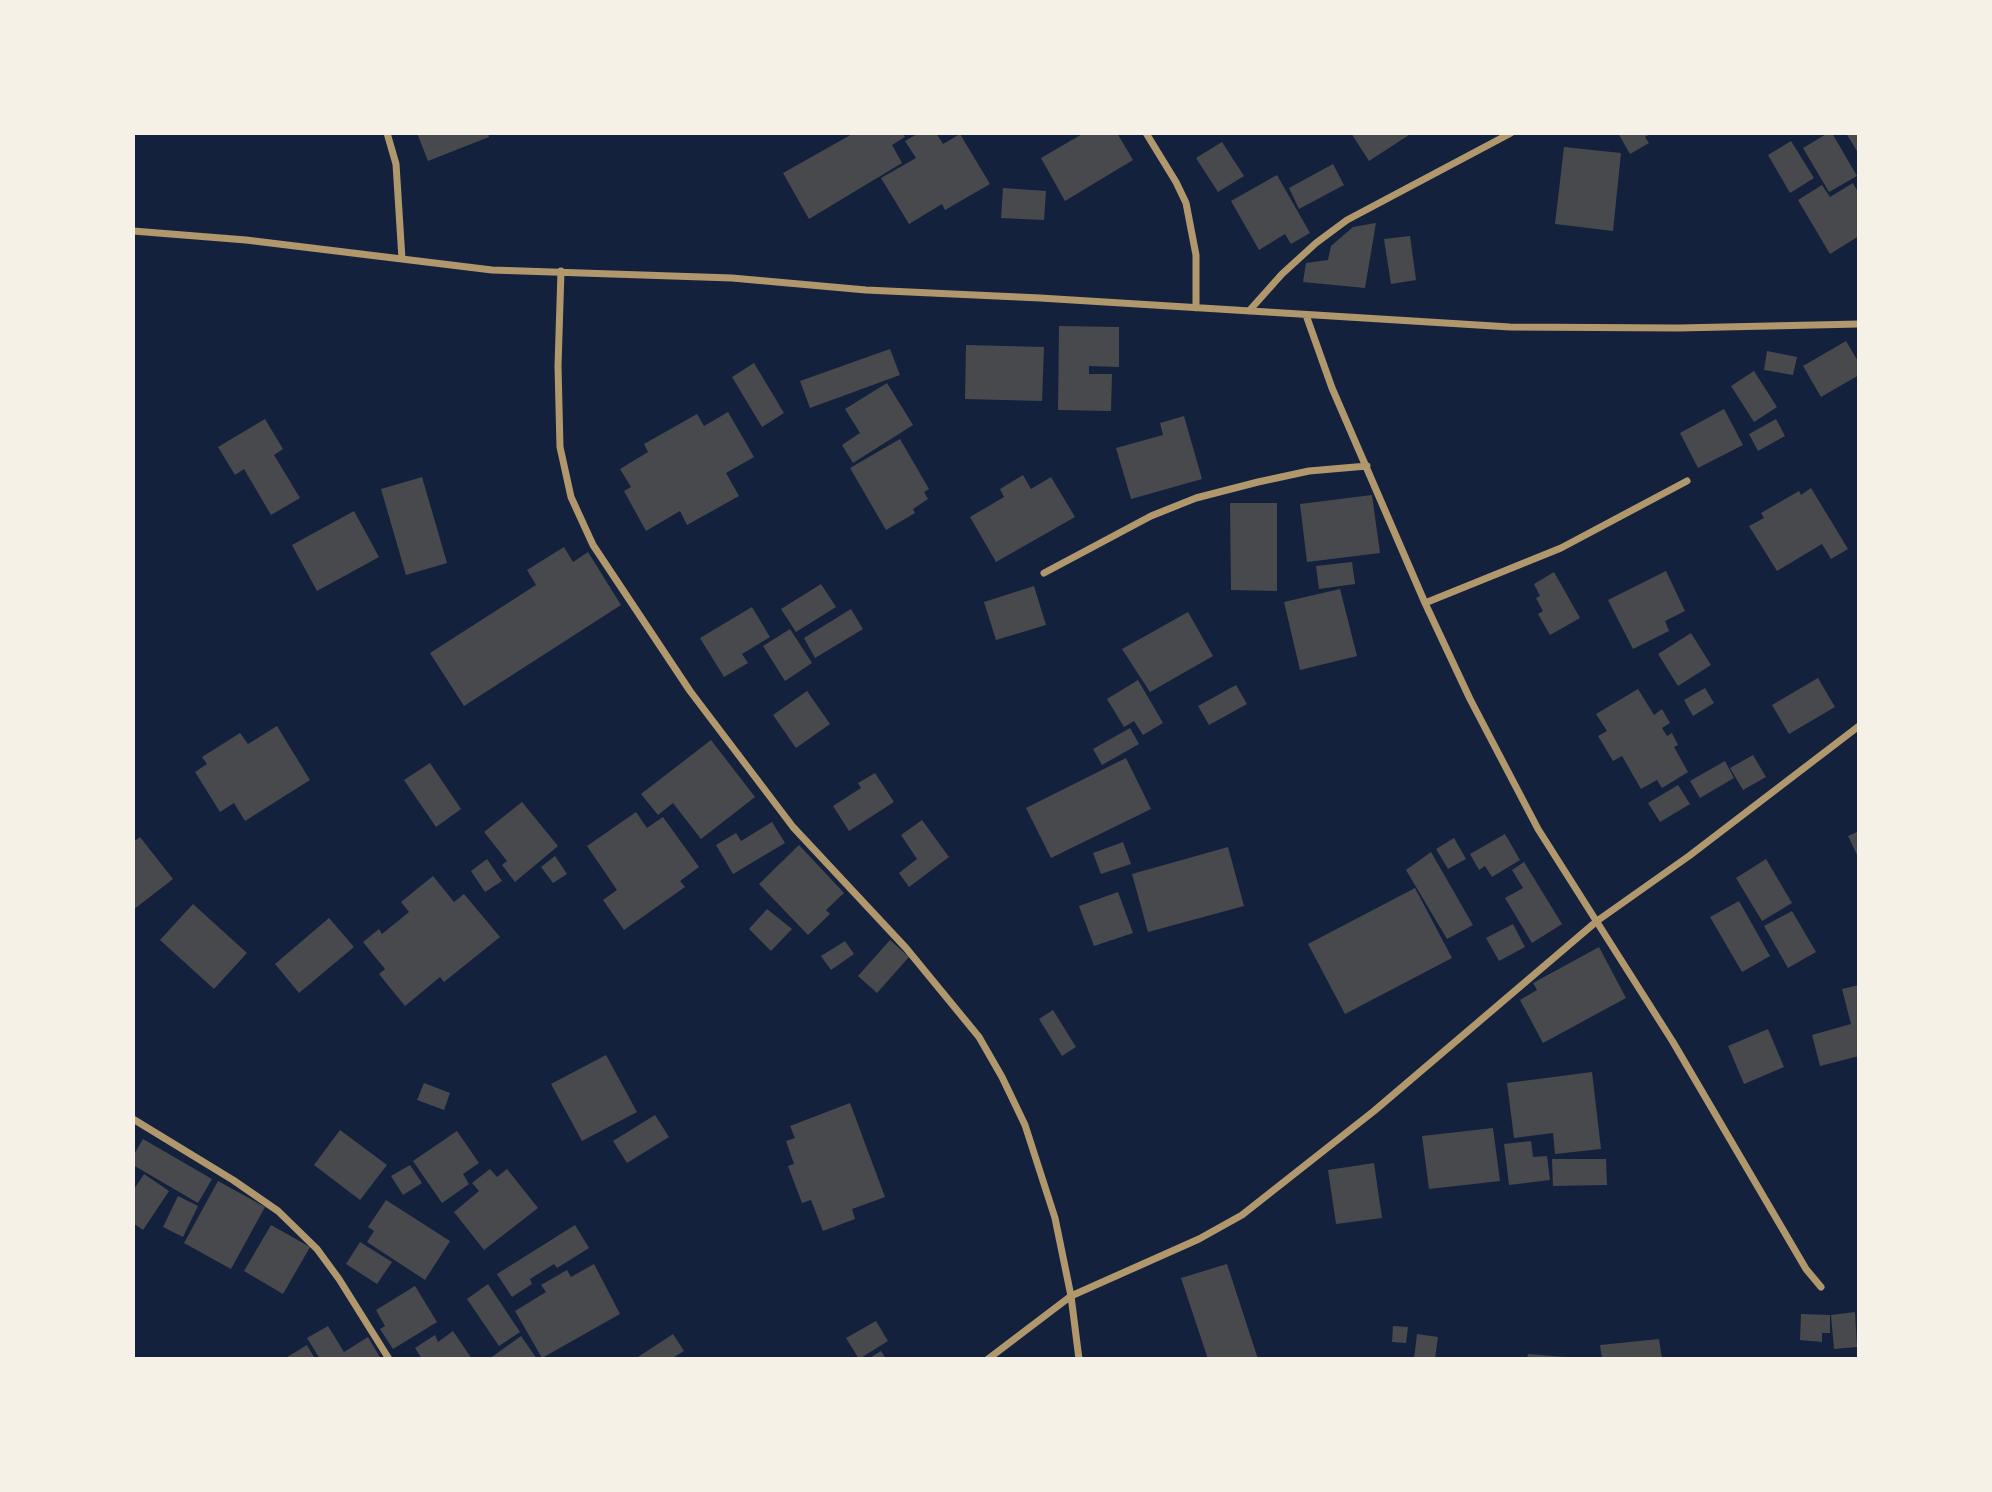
<!DOCTYPE html>
<html>
<head>
<meta charset="utf-8">
<style>
	body { margin:0 }
	#map { position:relative; width:1992px; height:1492px; overflow:hidden; background:#14213d; font-family:"Varela Round",sans-serif }
	canvas { display:block }
	.frame { position:absolute; inset:0; border:135px solid #f6f1e7; pointer-events:none }
</style>
</head>
<body>
<div id="map">
<canvas width="1992" height="1492"></canvas>
<div class="frame"></div>
</div>
<script>
const context = document.querySelector('canvas').getContext('2d');
context.lineJoin = 'round';
function fillPath(path, color) { context.fillStyle = color; context.fill(path, 'evenodd'); }
const toPath = rows => new Path2D(rows.map(r => 'M' + r).join(''));
function stroke(path, color, width, dash) { context.strokeStyle = color; context.lineWidth = width; context.lineCap = dash ? 'butt' : 'round'; context.setLineDash(dash || []); context.stroke(path); }
const building = toPath([
	[417,133,488,133,489,137,428,161],
	[854,133,902,133,905,137,892,145,902,163,809,219,783,173],
	[919,133,936,133,943,144,960,134,990,184,945,210,942,204,909,224,881,178,916,158,905,141],
	[1084,133,1117,133,1133,160,1065,201,1041,158],
	[1351,133,1412,133,1369,161],
	[1618,133,1652,133,1645,137,1649,143,1630,154],
	[1828,133,1832,133,1857,176,1829,192,1803,148],
	[1846,133,1859,133,1859,150,1857,151],
	[1791,141,1814,178,1790,193,1768,155],
	[1222,142,1244,176,1218,192,1196,158],
	[1564,147,1621,153,1613,231,1555,224],
	[1333,164,1344,185,1299,209,1289,188],
	[1277,175,1310,233,1291,244,1285,234,1259,250,1231,201],
	[1853,183,1859,194,1859,236,1830,254,1798,200,1822,185,1830,197],
	[1003,188,1046,191,1044,220,1001,218],
	[1376,223,1365,288,1303,282,1306,263,1328,260,1331,246,1353,227],
	[1410,236,1416,280,1391,284,1384,239],
	[1059,326,1119,327,1119,367,1089,366,1089,374,1112,374,1111,411,1058,410],
	[1846,341,1859,363,1859,375,1821,397,1803,366],
	[966,345,1044,347,1042,401,965,399],
	[890,349,900,375,810,408,800,381],
	[1767,351,1797,357,1793,375,1764,370],
	[754,363,784,413,762,427,732,377],
	[1754,371,1777,407,1754,422,1731,386],
	[887,383,913,425,853,463,842,445,860,433,845,409],
	[1724,409,1743,445,1698,468,1680,433],
	[728,412,754,457,726,473,739,496,687,525,680,511,646,531,624,491,631,487,620,469,648,452,644,444,697,414,704,426],
	[1184,416,1202,479,1131,499,1116,448,1163,435,1160,423],
	[265,419,283,449,274,455,300,498,271,515,244,469,235,475,218,447],
	[1776,419,1785,436,1758,451,1749,434],
	[900,439,929,489,924,492,928,499,913,509,915,513,886,530,850,468],
	[1023,475,1031,489,1051,477,1075,517,996,562,970,517,1004,497,1000,489],
	[422,477,447,563,406,575,381,489],
	[1811,488,1848,549,1831,559,1822,544,1777,571,1749,526,1764,518,1761,513,1799,491,1801,495],
	[1372,495,1380,553,1307,562,1300,504],
	[1230,503,1277,503,1277,591,1231,590],
	[354,511,379,557,317,591,292,545],
	[564,547,573,562,588,552,621,605,464,706,430,653,536,585,527,570],
	[1352,562,1355,584,1319,589,1316,566],
	[1666,571,1685,611,1665,621,1669,631,1633,649,1608,600],
	[1554,572,1580,618,1550,635,1538,614,1543,611,1536,598,1540,596,1534,584],
	[821,584,836,607,796,632,781,609],
	[1034,586,1046,625,996,640,984,602],
	[1340,589,1357,656,1300,670,1284,602],
	[752,607,770,637,742,654,748,663,724,677,700,638],
	[851,609,863,629,815,658,804,638],
	[1188,612,1213,656,1150,692,1122,649],
	[790,629,812,663,785,681,763,646],
	[1691,633,1711,665,1678,686,1658,654],
	[1818,678,1835,707,1789,734,1772,705],
	[1138,680,1163,723,1143,735,1134,721,1124,727,1107,699],
	[1236,685,1247,704,1209,725,1198,706],
	[1705,688,1714,703,1693,716,1684,700],
	[1638,689,1654,715,1662,709,1670,723,1662,728,1667,736,1672,733,1678,745,1674,747,1688,772,1662,788,1657,780,1641,789,1622,756,1613,761,1598,736,1607,731,1596,714],
	[807,691,830,724,796,748,773,715],
	[277,726,310,780,245,821,234,803,220,812,195,772,207,764,202,757,240,733,248,744],
	[1130,728,1139,744,1102,765,1093,749],
	[711,740,755,797,701,839,673,803,658,815,641,794],
	[1753,755,1766,777,1743,790,1730,768],
	[1126,758,1151,809,1051,858,1026,808],
	[1725,761,1734,778,1700,798,1690,781],
	[430,763,461,809,436,827,404,780],
	[875,773,894,802,849,831,833,806,861,788,858,783],
	[1678,785,1690,804,1660,822,1648,803],
	[522,802,558,846,515,882,502,865,507,861,484,832],
	[636,812,647,828,663,817,699,867,680,881,685,887,624,930,603,900,617,890,587,846],
	[922,820,949,857,909,887,899,873,917,859,901,835],
	[772,822,785,843,733,874,716,845,736,833,741,841],
	[1859,831,1859,859,1848,836],
	[1505,834,1520,860,1492,877,1485,866,1479,870,1470,854],
	[140,837,173,879,133,910,133,842],
	[1454,838,1466,859,1448,869,1436,849],
	[1123,842,1131,864,1101,874,1093,853],
	[799,845,844,893,826,910,830,914,808,935,759,884],
	[1228,847,1244,906,1148,932,1132,874],
	[1431,852,1473,925,1447,939,1406,870],
	[555,856,567,874,553,883,541,867],
	[487,859,502,881,485,892,471,871],
	[1766,859,1792,903,1762,921,1736,878],
	[1524,862,1562,924,1532,943,1505,898,1523,888,1512,870],
	[433,876,454,902,464,894,500,937,444,982,440,977,405,1006,379,974,385,969,363,942,379,929,382,934,409,912,401,902],
	[1415,888,1452,958,1345,1014,1308,944],
	[1118,892,1133,933,1094,946,1079,906],
	[1739,901,1770,956,1742,972,1710,917],
	[193,904,247,953,214,989,160,940],
	[767,909,792,929,771,951,749,929],
	[1792,911,1816,952,1788,968,1764,926],
	[329,918,354,947,299,993,275,964],
	[1513,924,1525,947,1499,961,1486,938],
	[890,940,909,957,877,993,858,976],
	[845,941,854,954,831,970,821,956],
	[1599,947,1626,998,1543,1043,1520,1000,1537,990,1533,983],
	[1859,985,1859,1056,1820,1066,1812,1035,1851,1024,1842,989],
	[1053,1010,1076,1047,1062,1056,1039,1019],
	[1768,1029,1784,1067,1744,1084,1728,1046],
	[606,1055,637,1112,582,1141,551,1084],
	[1592,1072,1601,1149,1555,1154,1553,1133,1514,1138,1507,1083],
	[424,1083,450,1093,444,1110,417,1100],
	[850,1103,885,1197,852,1209,855,1219,823,1231,811,1200,802,1203,788,1166,794,1164,786,1141,795,1138,790,1126],
	[655,1115,669,1137,627,1163,613,1141],
	[1493,1128,1500,1181,1429,1189,1422,1136],
	[340,1130,387,1165,360,1200,314,1165],
	[457,1131,479,1163,463,1174,469,1184,442,1203,413,1161],
	[143,1139,212,1179,198,1203,133,1165,133,1156],
	[1531,1141,1533,1157,1547,1156,1550,1180,1509,1185,1504,1144],
	[1552,1159,1606,1159,1607,1185,1553,1186],
	[1374,1163,1382,1218,1336,1224,1328,1170],
	[410,1165,422,1183,403,1195,391,1176],
	[490,1169,497,1177,507,1169,538,1208,484,1250,454,1212,479,1191,472,1183],
	[144,1174,169,1191,143,1230,133,1223,133,1191],
	[218,1181,265,1207,231,1269,184,1243],
	[178,1196,198,1206,183,1237,163,1227],
	[386,1200,450,1241,425,1280,367,1242,374,1231,368,1227],
	[271,1225,310,1247,283,1294,244,1271],
	[575,1225,589,1248,557,1268,554,1264,530,1279,532,1284,512,1297,497,1274],
	[360,1242,392,1262,377,1284,346,1264],
	[594,1264,620,1314,542,1358,515,1311,546,1292,541,1285,567,1270,571,1277],
	[1227,1264,1258,1359,1208,1359,1181,1278],
	[488,1284,520,1332,499,1346,467,1299],
	[415,1286,437,1322,393,1349,380,1329,385,1326,376,1310],
	[1855,1312,1857,1347,1834,1349,1831,1315],
	[1801,1314,1830,1315,1830,1333,1822,1333,1822,1342,1800,1340],
	[876,1321,888,1341,859,1359,846,1338],
	[328,1326,344,1352,368,1337,381,1359,320,1359,307,1338],
	[1393,1326,1408,1327,1406,1343,1392,1342],
	[453,1331,472,1359,422,1359,415,1348,435,1335,438,1342],
	[673,1334,684,1351,671,1359,635,1359],
	[1417,1334,1438,1337,1435,1359,1414,1359],
	[521,1336,537,1359,489,1359],
	[1659,1339,1662,1359,1602,1359,1600,1345],
	[307,1345,315,1359,284,1359],
	[881,1351,886,1359,868,1359],
	[1528,1354,1565,1357,1565,1359,1527,1359]
]);
const minor = toPath([
	[387,133,396,164,402,259],
	[1146,133,1176,182,1186,203,1196,255,1196,308],
	[133,231,246,240,492,270,732,278,866,290,1040,298,1510,327,1679,328,1859,324],
	[561,271,558,366,560,447,571,497,593,545,690,691,793,827,906,948,979,1037,1002,1077,1025,1125,1055,1218,1071,1296,1079,1359],
	[1249,311,1282,274,1316,243,1347,220,1511,133],
	[1306,315,1332,388,1425,603,1470,699,1538,829,1673,1042,1806,1269,1821,1287],
	[1044,573,1151,516,1196,498,1258,482,1309,471,1367,466],
	[1425,603,1561,548,1687,481],
	[133,1119,233,1180,278,1211,317,1249,339,1279,389,1359],
	[988,1359,1071,1296,1199,1239,1242,1215,1374,1111,1597,921,1689,856,1859,726]
]);
fillPath(building, '#48494c');
stroke(minor, '#b1986c', 7);
</script>
</body>
</html>
